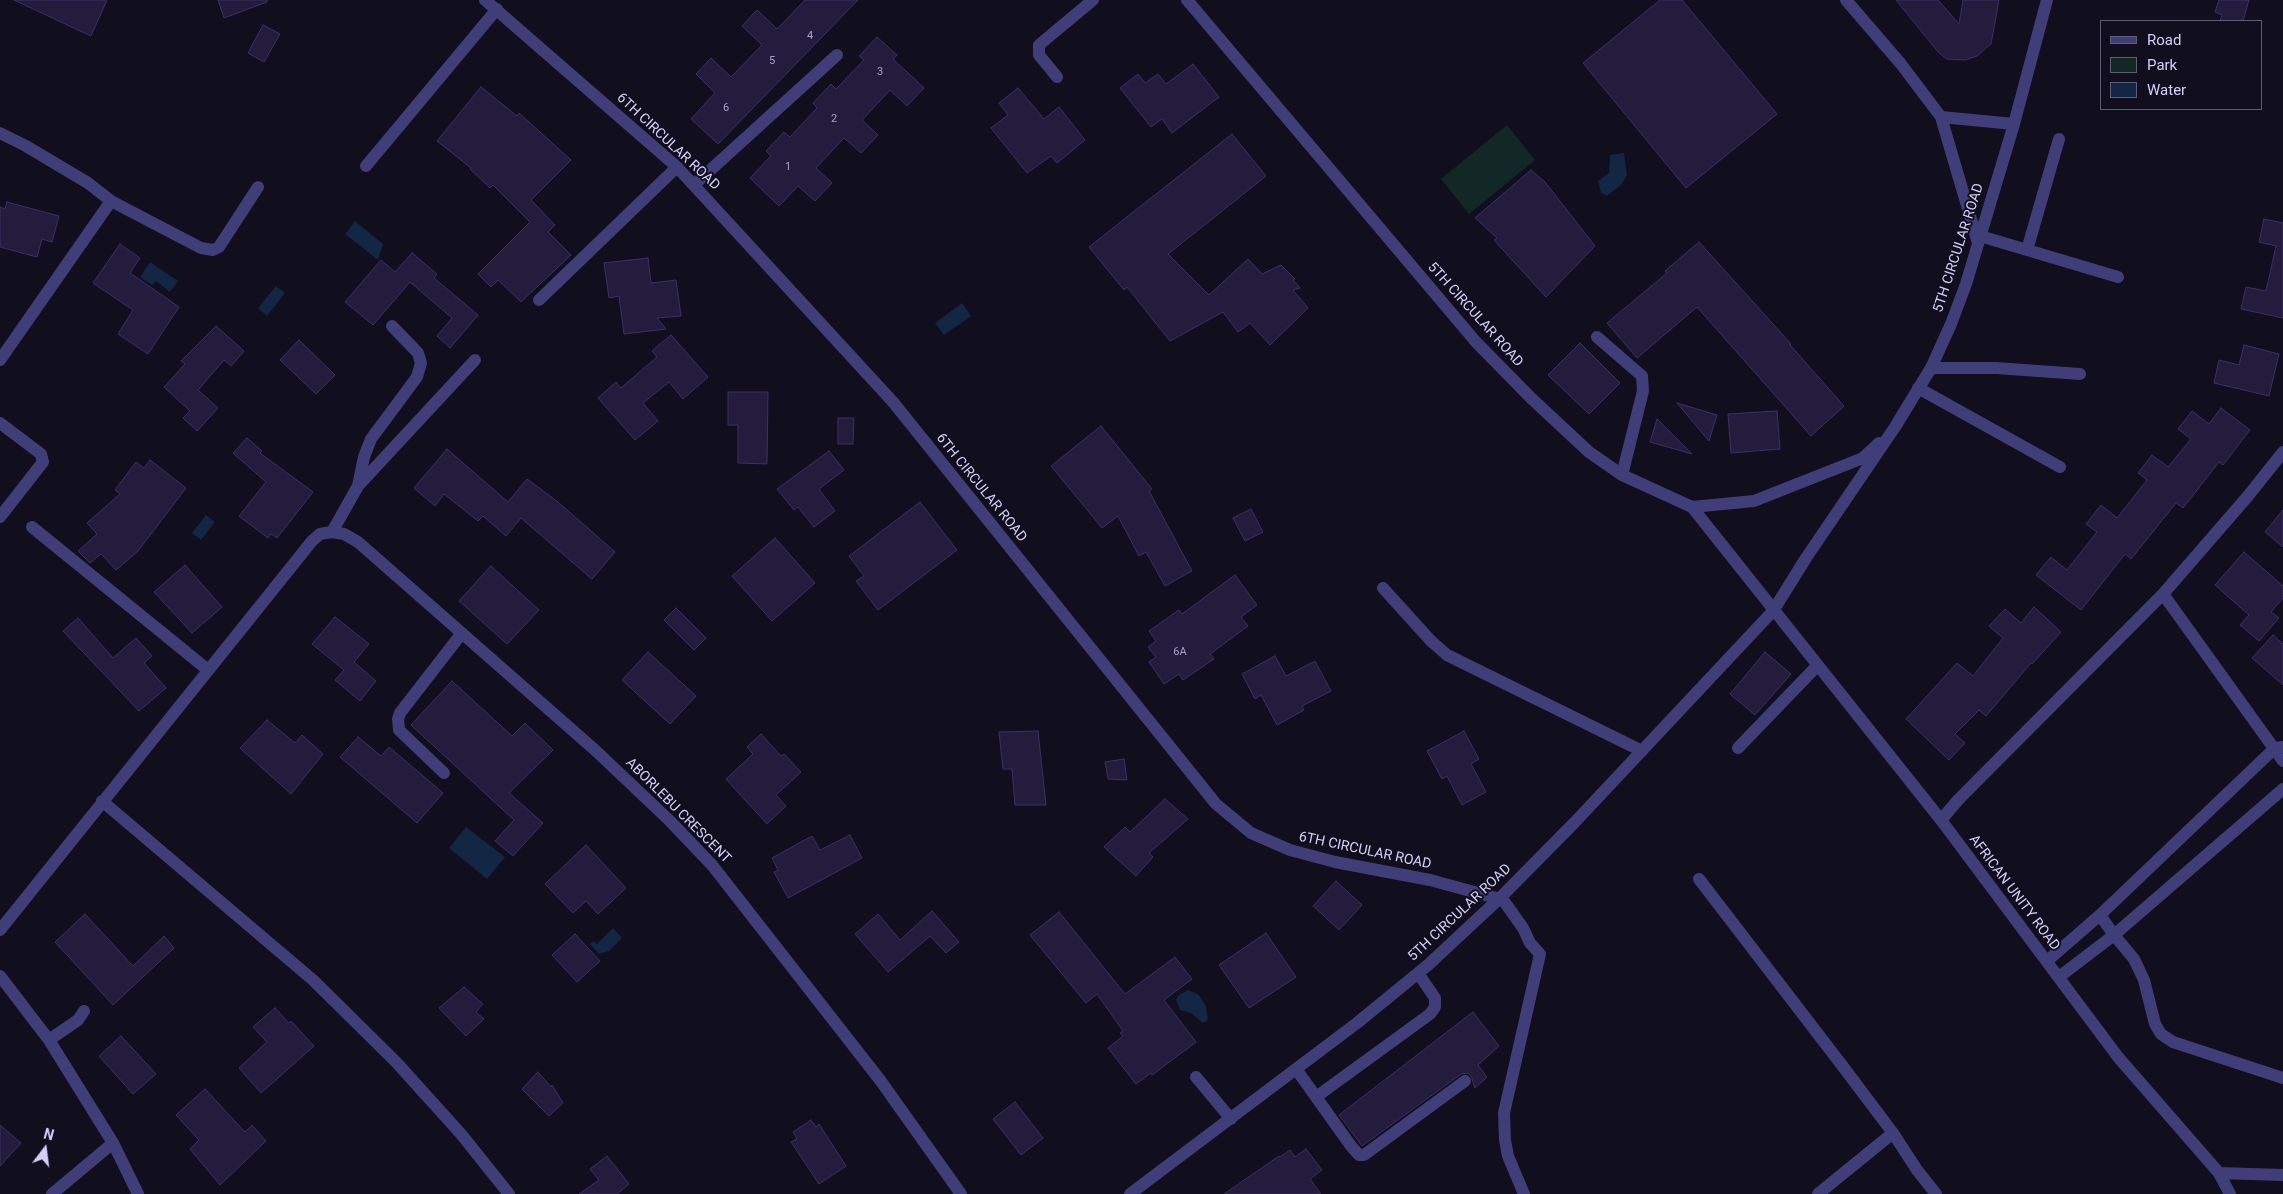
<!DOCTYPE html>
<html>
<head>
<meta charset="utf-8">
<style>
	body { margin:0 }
	#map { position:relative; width:2283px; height:1194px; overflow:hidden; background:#110e1e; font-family:Roboto,sans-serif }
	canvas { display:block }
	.legend { position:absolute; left:2100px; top:20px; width:162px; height:90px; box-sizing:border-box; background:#110e1e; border:1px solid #5f5c76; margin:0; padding:6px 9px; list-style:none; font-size:15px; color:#d5d0fa }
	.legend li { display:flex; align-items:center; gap:10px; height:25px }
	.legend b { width:25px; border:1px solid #5f5c76 }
	.north { position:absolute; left:20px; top:1124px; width:50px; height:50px; -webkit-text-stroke:4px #110e1e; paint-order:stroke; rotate:15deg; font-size:14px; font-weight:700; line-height:20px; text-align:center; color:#d5d0fa }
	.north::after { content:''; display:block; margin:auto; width:18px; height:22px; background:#d5d0fa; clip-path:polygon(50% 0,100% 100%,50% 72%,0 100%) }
</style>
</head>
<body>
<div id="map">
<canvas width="2283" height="1194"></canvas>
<ul class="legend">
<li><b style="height:6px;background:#403e79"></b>Road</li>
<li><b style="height:14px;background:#122827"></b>Park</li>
<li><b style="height:14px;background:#132643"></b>Water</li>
</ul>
<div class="north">N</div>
</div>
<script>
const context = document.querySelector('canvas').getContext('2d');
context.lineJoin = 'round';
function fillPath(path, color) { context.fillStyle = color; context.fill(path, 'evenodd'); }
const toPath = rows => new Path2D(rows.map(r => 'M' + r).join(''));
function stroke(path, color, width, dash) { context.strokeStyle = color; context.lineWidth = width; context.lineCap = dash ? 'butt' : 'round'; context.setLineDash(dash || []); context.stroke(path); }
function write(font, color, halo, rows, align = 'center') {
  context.font = font + ' Roboto,sans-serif'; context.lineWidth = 4; context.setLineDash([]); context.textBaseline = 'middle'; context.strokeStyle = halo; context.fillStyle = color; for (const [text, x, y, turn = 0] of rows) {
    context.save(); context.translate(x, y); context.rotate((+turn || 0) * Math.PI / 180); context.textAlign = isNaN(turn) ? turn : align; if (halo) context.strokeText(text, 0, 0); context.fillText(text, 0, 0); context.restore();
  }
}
const green = toPath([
	[1507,125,1535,160,1469,214,1441,179]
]);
const water = toPath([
	[1624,153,1627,175,1622,184,1607,196,1601,193,1598,181,1609,173,1610,155],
	[355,221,383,244,378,260,345,234],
	[150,262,178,281,170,292,156,281,152,285,140,277],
	[276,286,285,293,267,316,258,308],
	[962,303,971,316,944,335,935,323],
	[206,515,215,522,201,540,192,533],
	[466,827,505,857,487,879,449,848],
	[613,928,622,938,609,951,599,954,590,944,593,941,597,944],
	[1188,990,1198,994,1205,1004,1208,1018,1207,1021,1203,1023,1191,1013,1180,1010,1176,1000,1178,996]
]);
const building = toPath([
	[14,0,107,0,91,36,14,0],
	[218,0,267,0,267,2,224,18,218,0],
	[805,0,858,0,718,144,691,119,715,93,696,74,711,58,731,77,762,45,742,26,757,10,777,29,805,0],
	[1660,0,1682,0,1777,114,1686,188,1583,63,1660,0],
	[1896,0,1938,0,1959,24,1963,0,1999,0,1991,44,1977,56,1965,60,1947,59,1939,53,1896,0],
	[2219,0,2249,0,2243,21,2220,21,2222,15,2215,12,2219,0],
	[263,25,280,34,264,62,248,53,263,25],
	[877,37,897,55,893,59,924,88,907,106,890,90,862,120,878,135,861,153,844,138,816,168,832,183,815,201,798,186,779,206,750,178,771,156,766,151,784,132,790,137,817,108,813,103,831,84,836,89,864,60,859,56,877,37],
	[1193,64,1219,97,1172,133,1162,119,1151,127,1120,88,1138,74,1145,83,1158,74,1166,84,1193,64],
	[481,87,517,116,519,113,571,160,531,200,555,225,548,232,571,255,521,302,498,280,491,287,478,274,530,222,493,185,490,188,470,169,471,168,437,141,481,87],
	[1018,88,1044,119,1059,107,1085,140,1057,163,1051,156,1027,173,991,128,1008,115,999,103,1018,88],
	[1232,134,1266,176,1168,254,1209,295,1248,259,1262,274,1281,265,1295,279,1293,280,1300,288,1293,290,1308,308,1270,345,1250,323,1238,332,1223,312,1170,341,1127,287,1124,290,1089,247,1232,134],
	[1531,170,1545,182,1595,246,1546,297,1494,240,1497,238,1475,218,1531,170],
	[7,202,59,216,52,242,42,239,37,257,0,247,0,207,5,209,7,202],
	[2264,219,2283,223,2283,318,2241,309,2246,287,2266,291,2276,246,2259,242,2264,219],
	[1699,242,1791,344,1790,345,1844,406,1811,436,1697,307,1637,358,1607,323,1667,273,1665,271,1699,242],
	[120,244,140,258,130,273,179,307,148,354,118,334,133,310,93,283,120,244],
	[412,253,437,274,434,278,478,315,450,348,437,336,452,318,410,282,373,325,345,302,381,260,395,272,412,253],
	[648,258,651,283,676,280,681,316,657,318,666,329,624,334,619,296,609,298,604,263,648,258],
	[216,326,244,351,231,366,224,360,198,390,218,408,197,431,183,418,190,411,164,387,185,364,181,361,216,326],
	[671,335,708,377,683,399,669,382,643,403,658,421,635,440,598,398,616,382,621,388,657,357,652,351,671,335],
	[299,340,335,375,316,394,280,360,299,340],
	[1580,343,1620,383,1589,414,1548,375,1580,343],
	[2244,345,2279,354,2269,396,2214,383,2219,360,2239,365,2244,345],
	[728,392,768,392,767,464,738,463,738,425,728,425,728,392],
	[1677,403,1717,415,1709,441,1677,403],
	[2221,408,2250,430,2223,465,2219,462,2183,508,2176,503,2131,559,2125,554,2081,610,2036,575,2051,557,2067,570,2097,532,2086,524,2101,505,2117,518,2147,480,2138,473,2152,455,2168,467,2191,439,2178,429,2192,411,2209,424,2221,408],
	[1777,411,1780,449,1731,453,1728,414,1777,411],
	[838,418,854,418,853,444,838,444,838,418],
	[1657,419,1692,454,1650,442,1657,419],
	[1101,426,1152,489,1149,491,1192,571,1165,586,1146,552,1139,556,1118,516,1102,528,1051,466,1101,426],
	[247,438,262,451,260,453,313,492,277,538,271,534,268,538,239,516,266,482,233,453,247,438],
	[447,449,508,502,527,479,558,502,615,552,592,579,521,518,506,536,483,516,478,521,444,494,435,506,414,488,447,449],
	[829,451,844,470,819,489,835,511,814,527,798,507,794,510,777,489,829,451],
	[150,460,186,488,138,551,116,570,101,554,90,563,78,551,97,534,87,523,120,494,115,490,136,462,144,468,150,460],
	[920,502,957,550,878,610,856,581,864,576,849,556,920,502],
	[1251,509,1263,532,1245,541,1233,518,1251,509],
	[2283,510,2283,547,2265,532,2283,510],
	[775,538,815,583,772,621,732,576,775,538],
	[2244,552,2283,586,2283,598,2271,612,2279,618,2259,641,2240,625,2249,615,2215,585,2244,552],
	[185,565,222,607,192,633,154,592,185,565],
	[491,566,539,610,507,644,459,601,491,566],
	[1235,575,1257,605,1241,617,1248,626,1210,654,1214,659,1183,680,1179,674,1164,684,1149,662,1156,657,1148,647,1156,641,1149,631,1179,610,1182,614,1235,575],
	[2034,607,2061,632,2032,664,2031,663,1986,716,1979,710,1955,734,1965,743,1949,760,1906,719,1957,663,1973,676,2003,638,1989,626,2005,609,2021,623,2034,607],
	[676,608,706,638,694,650,664,620,676,608],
	[335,617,369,644,354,662,376,681,360,701,335,680,344,670,312,644,335,617],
	[78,618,113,658,136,638,152,656,144,663,166,688,139,711,63,631,78,618],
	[2273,635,2283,644,2283,685,2252,658,2273,635],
	[648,652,696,696,670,724,622,680,648,652],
	[1765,652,1791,674,1755,715,1730,694,1765,652],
	[1275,656,1286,676,1315,661,1331,691,1302,706,1304,710,1277,725,1261,695,1255,699,1242,674,1275,656],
	[452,681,512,736,525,723,553,750,509,793,543,823,513,856,495,841,514,820,411,725,452,681],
	[267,720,295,743,302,735,323,754,291,794,240,748,267,720],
	[1038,731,1046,805,1015,805,1012,769,1003,769,999,732,1038,731],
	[1464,731,1479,759,1471,764,1486,792,1462,805,1447,776,1442,779,1427,751,1464,731],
	[761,734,781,756,784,754,801,772,776,795,786,806,767,824,726,779,753,754,747,747,761,734],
	[358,737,381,756,389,747,443,793,417,823,340,757,358,737],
	[1124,759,1127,780,1108,779,1105,762,1124,759],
	[1165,799,1188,819,1149,853,1153,857,1136,876,1104,847,1125,827,1130,832,1165,799],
	[850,835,862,858,788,898,774,872,778,870,772,858,812,836,820,850,850,835],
	[586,845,626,888,598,914,586,901,573,913,545,884,586,845],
	[1336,881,1362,905,1339,930,1313,906,1336,881],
	[932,911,959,942,946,953,930,936,888,972,855,934,878,914,900,940,932,911],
	[1059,912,1125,994,1175,957,1192,979,1164,1000,1196,1042,1152,1075,1151,1073,1136,1084,1108,1048,1123,1036,1120,1033,1123,1031,1097,994,1086,1003,1030,935,1059,912],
	[85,914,133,966,164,936,174,948,113,1005,55,942,85,914],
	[1266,933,1296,977,1249,1008,1219,965,1266,933],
	[575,934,600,961,577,982,552,955,575,934],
	[464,987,483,1004,476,1012,484,1019,466,1036,439,1008,464,987],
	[275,1008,289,1023,291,1021,314,1046,261,1093,239,1068,267,1042,253,1027,275,1008],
	[1473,1012,1499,1046,1478,1065,1487,1077,1475,1088,1471,1076,1468,1073,1461,1074,1362,1146,1339,1115,1473,1012],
	[121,1036,156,1074,133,1094,99,1056,121,1036],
	[538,1072,551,1087,552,1085,563,1103,549,1116,522,1089,538,1072],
	[205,1089,245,1132,252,1125,266,1141,220,1185,190,1149,199,1140,176,1115,205,1089],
	[1015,1102,1043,1138,1021,1155,993,1119,1015,1102],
	[811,1120,816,1127,819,1124,846,1166,819,1184,791,1142,797,1139,793,1132,811,1120],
	[0,1125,21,1143,0,1166,0,1125],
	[1306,1149,1322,1170,1310,1179,1321,1194,1224,1194,1279,1156,1280,1157,1290,1150,1295,1157,1306,1149],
	[607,1156,629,1184,617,1194,579,1194,599,1180,590,1169,607,1156]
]);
const minor = toPath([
	[485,0,677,167,893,402,1216,804,1251,833,1290,850,1335,862,1430,880,1500,899],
	[1187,0,1476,342,1531,398,1589,452,1622,475,1692,507,1941,820,2118,1057,2219,1173,2230,1194],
	[1846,0,1901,64,1941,117,1978,243],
	[1057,77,1039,55,1039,45,1093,0],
	[1941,117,2014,124],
	[0,133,26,146,88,183,111,201,0,360],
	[366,166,497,9],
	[695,184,837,55],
	[111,201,201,248,213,250,219,247,258,187],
	[1980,236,2118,277],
	[2027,250,2059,139],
	[539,300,677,167],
	[1597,337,1642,376,1643,391,1622,475],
	[1931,368,1996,368,2080,374],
	[1918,388,2060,467],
	[0,423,41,454,43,462,0,517],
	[358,486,475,360],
	[1692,507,1754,501,1863,458,1879,443],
	[32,527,208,670],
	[332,532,358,486,364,457,371,439,417,377,421,363,418,353,392,326],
	[1383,588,1431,641,1447,655,1642,751],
	[2163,594,2283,761],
	[1738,748,1817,666],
	[444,773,399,730,398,719,400,713,462,633],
	[102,801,313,980,397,1063,461,1134,509,1194],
	[1941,820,1958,800,2163,594,2248,496,2283,452],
	[1699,879,1841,1064,1893,1133,1917,1170,1936,1194],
	[1501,897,1523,928,1530,943,1540,954,1504,1113,1505,1140,1508,1156,1524,1194],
	[2100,915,2114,935,2134,959,2144,980,2155,1024,2161,1034,2173,1042,2283,1078],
	[0,930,312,541,320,534,332,532,344,534,358,542,595,750,670,821,712,865,880,1080,961,1194],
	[2047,961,2100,915,2275,748,2283,747],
	[0,976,49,1040,113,1143,138,1194],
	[2059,977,2114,935,2283,789],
	[49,1040,78,1020,84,1011],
	[1296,1069,1316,1097,1430,1014,1435,1007,1435,998,1418,973],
	[1196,1077,1231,1119],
	[1316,1097,1351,1146,1359,1155,1364,1155,1465,1081],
	[2219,1173,2283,1175],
	[52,1194,113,1143],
	[1130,1194,1357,1023,1428,965,1501,897,1575,822,1773,611,1806,558,1895,427,1931,368,1951,324,1966,284,2014,124,2047,0],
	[1818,1194,1893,1133]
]);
const numberNames = [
	["4",810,36],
	["5",772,61],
	["3",880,72],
	["6",726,108],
	["2",834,119],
	["1",788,167],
	["6A",1180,652]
];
const streetNames = [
	["6TH CIRCULAR ROAD",668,142,43],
	["5TH CIRCULAR ROAD",1959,248,-72],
	["5TH CIRCULAR ROAD",1475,315,48],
	["6TH CIRCULAR ROAD",981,488,51],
	["ABORLEBU CRESCENT",678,811,45],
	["6TH CIRCULAR ROAD",1365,851,12],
	["AFRICAN UNITY ROAD",2014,893,53],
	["5TH CIRCULAR ROAD",1460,913,-43]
];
fillPath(green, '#122827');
fillPath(water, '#132643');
fillPath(building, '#231c3d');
stroke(building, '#3b3167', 1);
stroke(minor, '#403e79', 12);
write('11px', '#a8a3cb', null, numberNames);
write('14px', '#d5d0fa', '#110e1e', streetNames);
</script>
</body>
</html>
